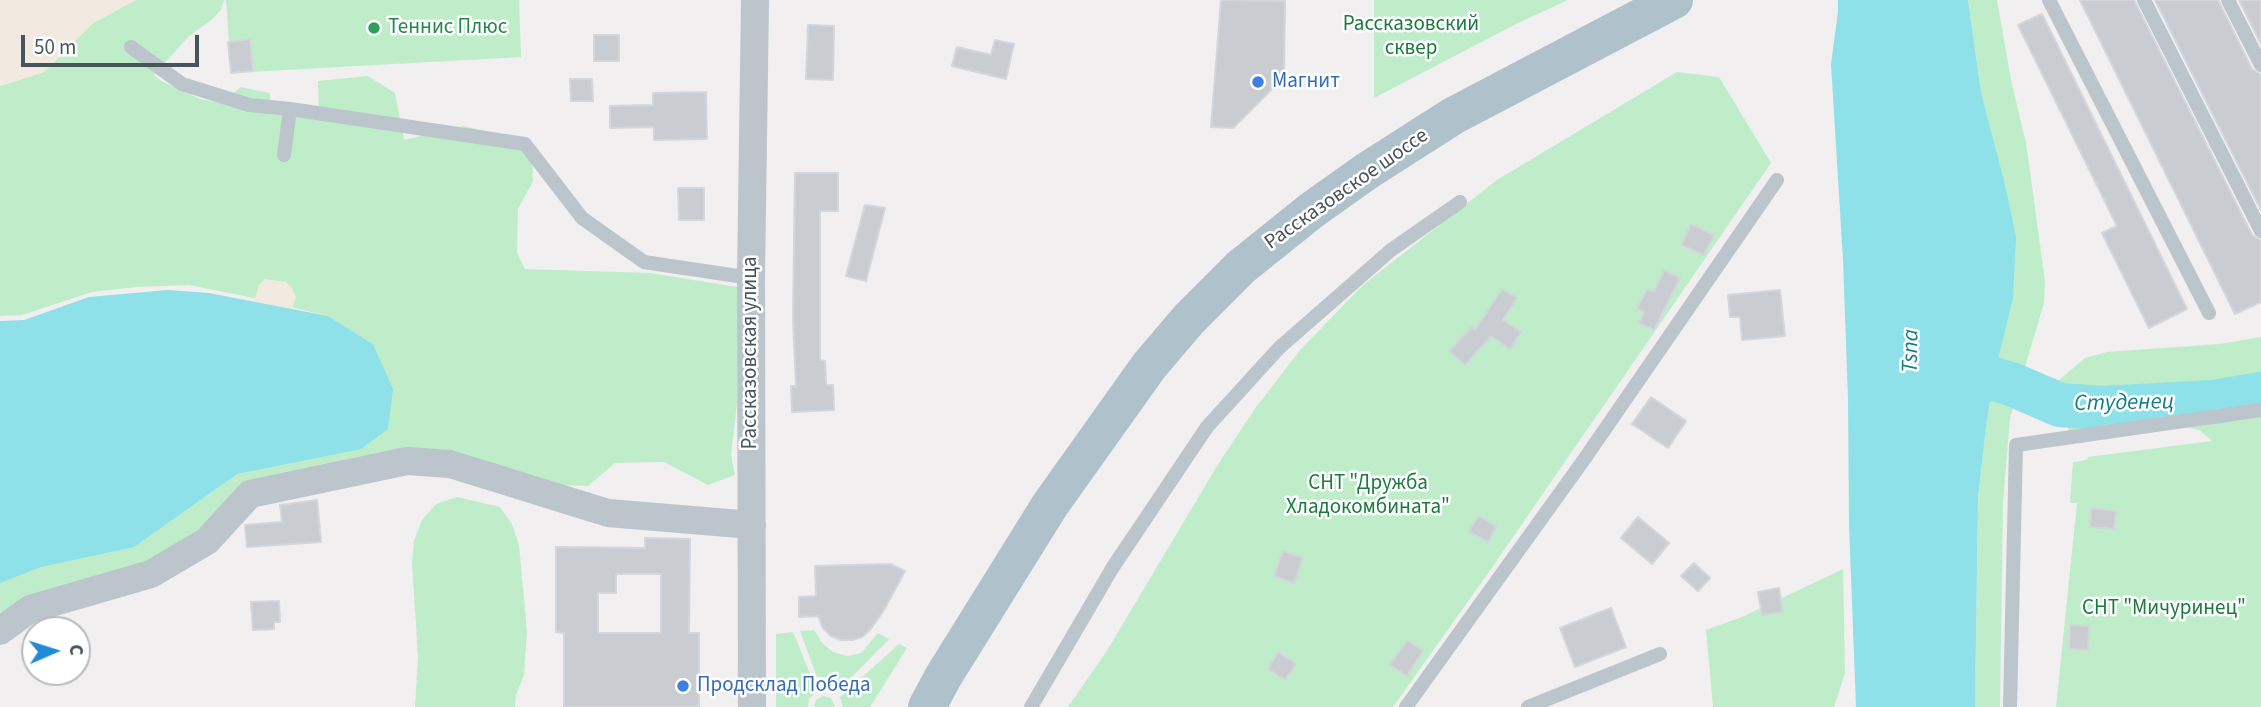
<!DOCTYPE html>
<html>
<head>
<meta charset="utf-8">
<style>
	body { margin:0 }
	#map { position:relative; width:2261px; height:707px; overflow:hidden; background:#f1efef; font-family:"Source Sans 3",sans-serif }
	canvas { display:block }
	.north { position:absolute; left:21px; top:616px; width:70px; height:70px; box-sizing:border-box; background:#fff; border:2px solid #b5bbbd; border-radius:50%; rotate:87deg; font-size:19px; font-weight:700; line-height:28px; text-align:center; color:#47545b }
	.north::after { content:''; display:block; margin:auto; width:24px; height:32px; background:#218ad9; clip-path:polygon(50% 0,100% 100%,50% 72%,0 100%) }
	.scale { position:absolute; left:21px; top:35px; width:178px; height:32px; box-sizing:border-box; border:4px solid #47545b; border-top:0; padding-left:9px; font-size:21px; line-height:24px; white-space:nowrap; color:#47545b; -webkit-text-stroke:5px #fff; paint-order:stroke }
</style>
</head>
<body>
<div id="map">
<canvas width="2261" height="707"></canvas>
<div class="north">С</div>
<div class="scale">50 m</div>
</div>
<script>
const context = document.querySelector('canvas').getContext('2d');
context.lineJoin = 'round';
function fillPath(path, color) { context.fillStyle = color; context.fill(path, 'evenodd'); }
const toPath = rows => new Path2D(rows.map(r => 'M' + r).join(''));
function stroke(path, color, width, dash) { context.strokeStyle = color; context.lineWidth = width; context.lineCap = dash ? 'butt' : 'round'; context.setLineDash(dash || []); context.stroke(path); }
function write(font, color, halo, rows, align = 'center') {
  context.font = font + ' "Source Sans 3",sans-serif'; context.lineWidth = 5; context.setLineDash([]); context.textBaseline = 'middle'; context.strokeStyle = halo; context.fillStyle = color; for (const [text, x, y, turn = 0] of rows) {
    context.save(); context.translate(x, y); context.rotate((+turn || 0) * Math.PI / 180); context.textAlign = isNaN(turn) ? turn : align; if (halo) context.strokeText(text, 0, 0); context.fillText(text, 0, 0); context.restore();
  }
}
const green = toPath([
	[136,0,224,0,221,10,211,20,189,36,154,75,161,81,200,99,221,103,241,87,270,93,271,114,319,119,318,81,368,76,395,93,404,140,464,126,532,142,533,181,518,209,517,253,525,269,650,273,737,287,737,404,731,455,735,475,708,485,664,462,615,463,588,486,550,485,478,465,247,486,201,537,141,567,0,622,0,573,373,344,328,316,249,297,189,285,136,287,92,292,22,315,0,316,0,86,44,72,93,23],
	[226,0,519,0,521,57,231,73],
	[1374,0,1568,0,1518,23,1374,98],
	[1968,0,1997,0,2011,80,2026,143,2045,281,2044,303,2010,418,2003,503,2000,707,1975,707,1978,498,1987,419,2016,236,2005,184,1981,92],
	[1677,72,1719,77,1771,163,1491,569,1393,707,1068,707,1108,649,1217,466,1254,410,1301,349,1363,285,1497,180],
	[2261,337,2261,707,2056,707,2077,503,2070,503,2073,462,2087,460,2088,457,2212,441,2199,430,2157,419,2135,419,2124,420,2079,444,2053,407,2052,386,2085,358,2107,352,2220,344],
	[457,497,500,507,512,524,519,545,527,632,524,675,516,695,515,707,415,707,418,657,412,562,414,541,422,520,436,504],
	[1843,569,1845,673,1834,707,1713,707,1706,630,1742,617],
	[814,630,823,644,833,652,847,656,861,653,878,633,889,639,845,684,833,677,817,677,800,631],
	[793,632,817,691,809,699,808,707,776,707,776,634],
	[899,644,907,648,870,707,843,707,840,697],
	[823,696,831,698,835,707,814,707,816,700]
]);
const sand = toPath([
	[0,0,136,0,93,23,44,72,0,86],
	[265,279,286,282,292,288,296,297,292,309,254,302,259,285]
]);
const water = toPath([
	[1838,0,1968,0,1981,92,2005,184,2016,236,2013,298,1998,359,1987,419,1978,498,1975,707,1856,707,1849,524,1848,398,1843,260,1831,64,1838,12],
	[168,290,209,293,328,316,373,344,393,389,388,429,361,449,237,474,134,547,41,567,0,583,0,321,24,320,89,297]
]);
const river = toPath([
	[1939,363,2011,384,2060,405,2101,408,2214,402,2261,394]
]);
const building = toPath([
	[1221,0,1285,1,1284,77,1233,128,1211,127,1221,0],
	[2080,0,2134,0,2252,235,2261,241,2261,302,2235,314,2080,0],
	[2155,0,2218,0,2252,69,2261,75,2261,210,2155,0],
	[2239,0,2261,0,2261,44,2239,0],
	[2042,14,2187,309,2149,328,2102,233,2117,226,2018,25,2042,14],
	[808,25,834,26,833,80,806,79,808,25],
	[594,35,619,35,619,61,594,61,594,35],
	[250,39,253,71,231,73,228,42,250,39],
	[995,40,1014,44,1006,79,952,66,957,47,991,55,995,40],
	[570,79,592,79,593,101,571,101,570,79],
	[706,92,707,139,654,140,654,127,610,128,610,106,653,105,653,93,706,92],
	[795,173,838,173,838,211,820,211,820,360,825,361,826,385,833,385,834,410,792,412,791,386,796,386,793,318,795,173],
	[678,188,704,188,704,220,679,220,678,188],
	[865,205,885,208,866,281,846,276,865,205],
	[1691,224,1714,235,1704,255,1681,245,1691,224],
	[1664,270,1680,278,1654,330,1639,323,1644,312,1637,309,1647,289,1654,292,1664,270],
	[1502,289,1517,298,1503,320,1521,332,1510,349,1491,336,1465,365,1449,351,1472,327,1475,330,1502,289],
	[1780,290,1785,336,1742,340,1740,317,1730,317,1728,295,1780,290],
	[1651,397,1686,421,1668,448,1632,424,1651,397],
	[317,500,321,542,247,547,245,525,282,522,280,505,317,500],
	[2091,508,2116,511,2114,529,2090,527,2091,508],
	[1478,516,1496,526,1489,542,1469,532,1478,516],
	[1638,517,1669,543,1652,564,1621,538,1638,517],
	[645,538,690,539,689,633,699,633,699,707,564,707,564,633,556,632,556,547,645,548,645,538],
	[616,574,661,574,661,633,598,633,598,593,616,593,616,574],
	[1283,551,1303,558,1294,583,1274,576,1283,551],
	[1694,563,1710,578,1698,591,1681,576,1694,563],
	[890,564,905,571,884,610,870,630,862,637,852,640,841,640,831,636,823,628,818,616,799,617,799,597,816,596,815,566,890,564],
	[1779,588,1783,612,1762,615,1758,592,1779,588],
	[279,601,280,622,274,622,274,629,253,630,251,602,279,601],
	[1611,608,1626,647,1575,667,1560,628,1611,608],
	[2070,625,2089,626,2088,650,2069,649,2070,625],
	[1407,640,1423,651,1407,676,1390,665,1407,640],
	[1278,652,1296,664,1285,680,1268,669,1278,652]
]);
const lane = toPath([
	[2049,0,2209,313],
	[2144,0,2261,231],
	[2228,0,2261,65],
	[131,47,182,84,249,105,290,109,525,144,582,218,644,262,751,278],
	[284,155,290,109],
	[1031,707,1113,567,1207,427,1279,348,1391,250,1460,202],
	[1406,707,1583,461,1777,180],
	[1528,707,1660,654],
	[2010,707,2016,445,2261,410]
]);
const street = toPath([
	[0,631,30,609,151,574,207,541,250,494,407,461,450,464,608,513,752,525],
	[752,707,751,278,755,0]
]);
const primary = toPath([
	[927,707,943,677,1050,505,1149,366,1189,319,1241,267,1312,210,1367,171,1453,116,1674,0]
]);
const markers = [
	[374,28,7,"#2e9e5b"],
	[1258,82,7,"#3f7fe0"],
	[683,686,7,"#3f7fe0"]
];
const parkNames = [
	["Рассказовский",1411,25],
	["сквер",1411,49],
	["СНТ \"Дружба",1368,484],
	["Хладокомбината\"",1368,508],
	["СНТ \"Мичуринец\"",2164,609]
];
const leisureNames = [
	["Теннис Плюс",388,28]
];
const shopNames = [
	["Магнит",1272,82],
	["Продсклад Победа",697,686]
];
const streetNames = [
	["Рассказовское шоссе",1347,190,-35],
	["Рассказовская улица",751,353,-90]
];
const waterNames = [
	["Tsna",1912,351,-89],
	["Студенец",2124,404,-1]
];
fillPath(green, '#bfedca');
fillPath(sand, '#f2eae0');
fillPath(water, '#8ee1e8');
stroke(river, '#8ee1e8', 44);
fillPath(building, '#c9ccd1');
stroke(building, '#d3d6da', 2);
stroke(lane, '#bbc5cb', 14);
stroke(street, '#bbc5cb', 28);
stroke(primary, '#afc2cc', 38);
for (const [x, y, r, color] of markers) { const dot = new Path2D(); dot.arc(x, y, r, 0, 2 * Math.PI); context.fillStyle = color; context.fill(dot); stroke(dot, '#fff', 2.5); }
write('21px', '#1b7a3e', '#fff', parkNames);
write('21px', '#27864d', '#fff', leisureNames, 'left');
write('21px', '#366cbe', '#fff', shopNames, 'left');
write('21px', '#47545b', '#fff', streetNames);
write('italic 23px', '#127d86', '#fff', waterNames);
</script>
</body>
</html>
